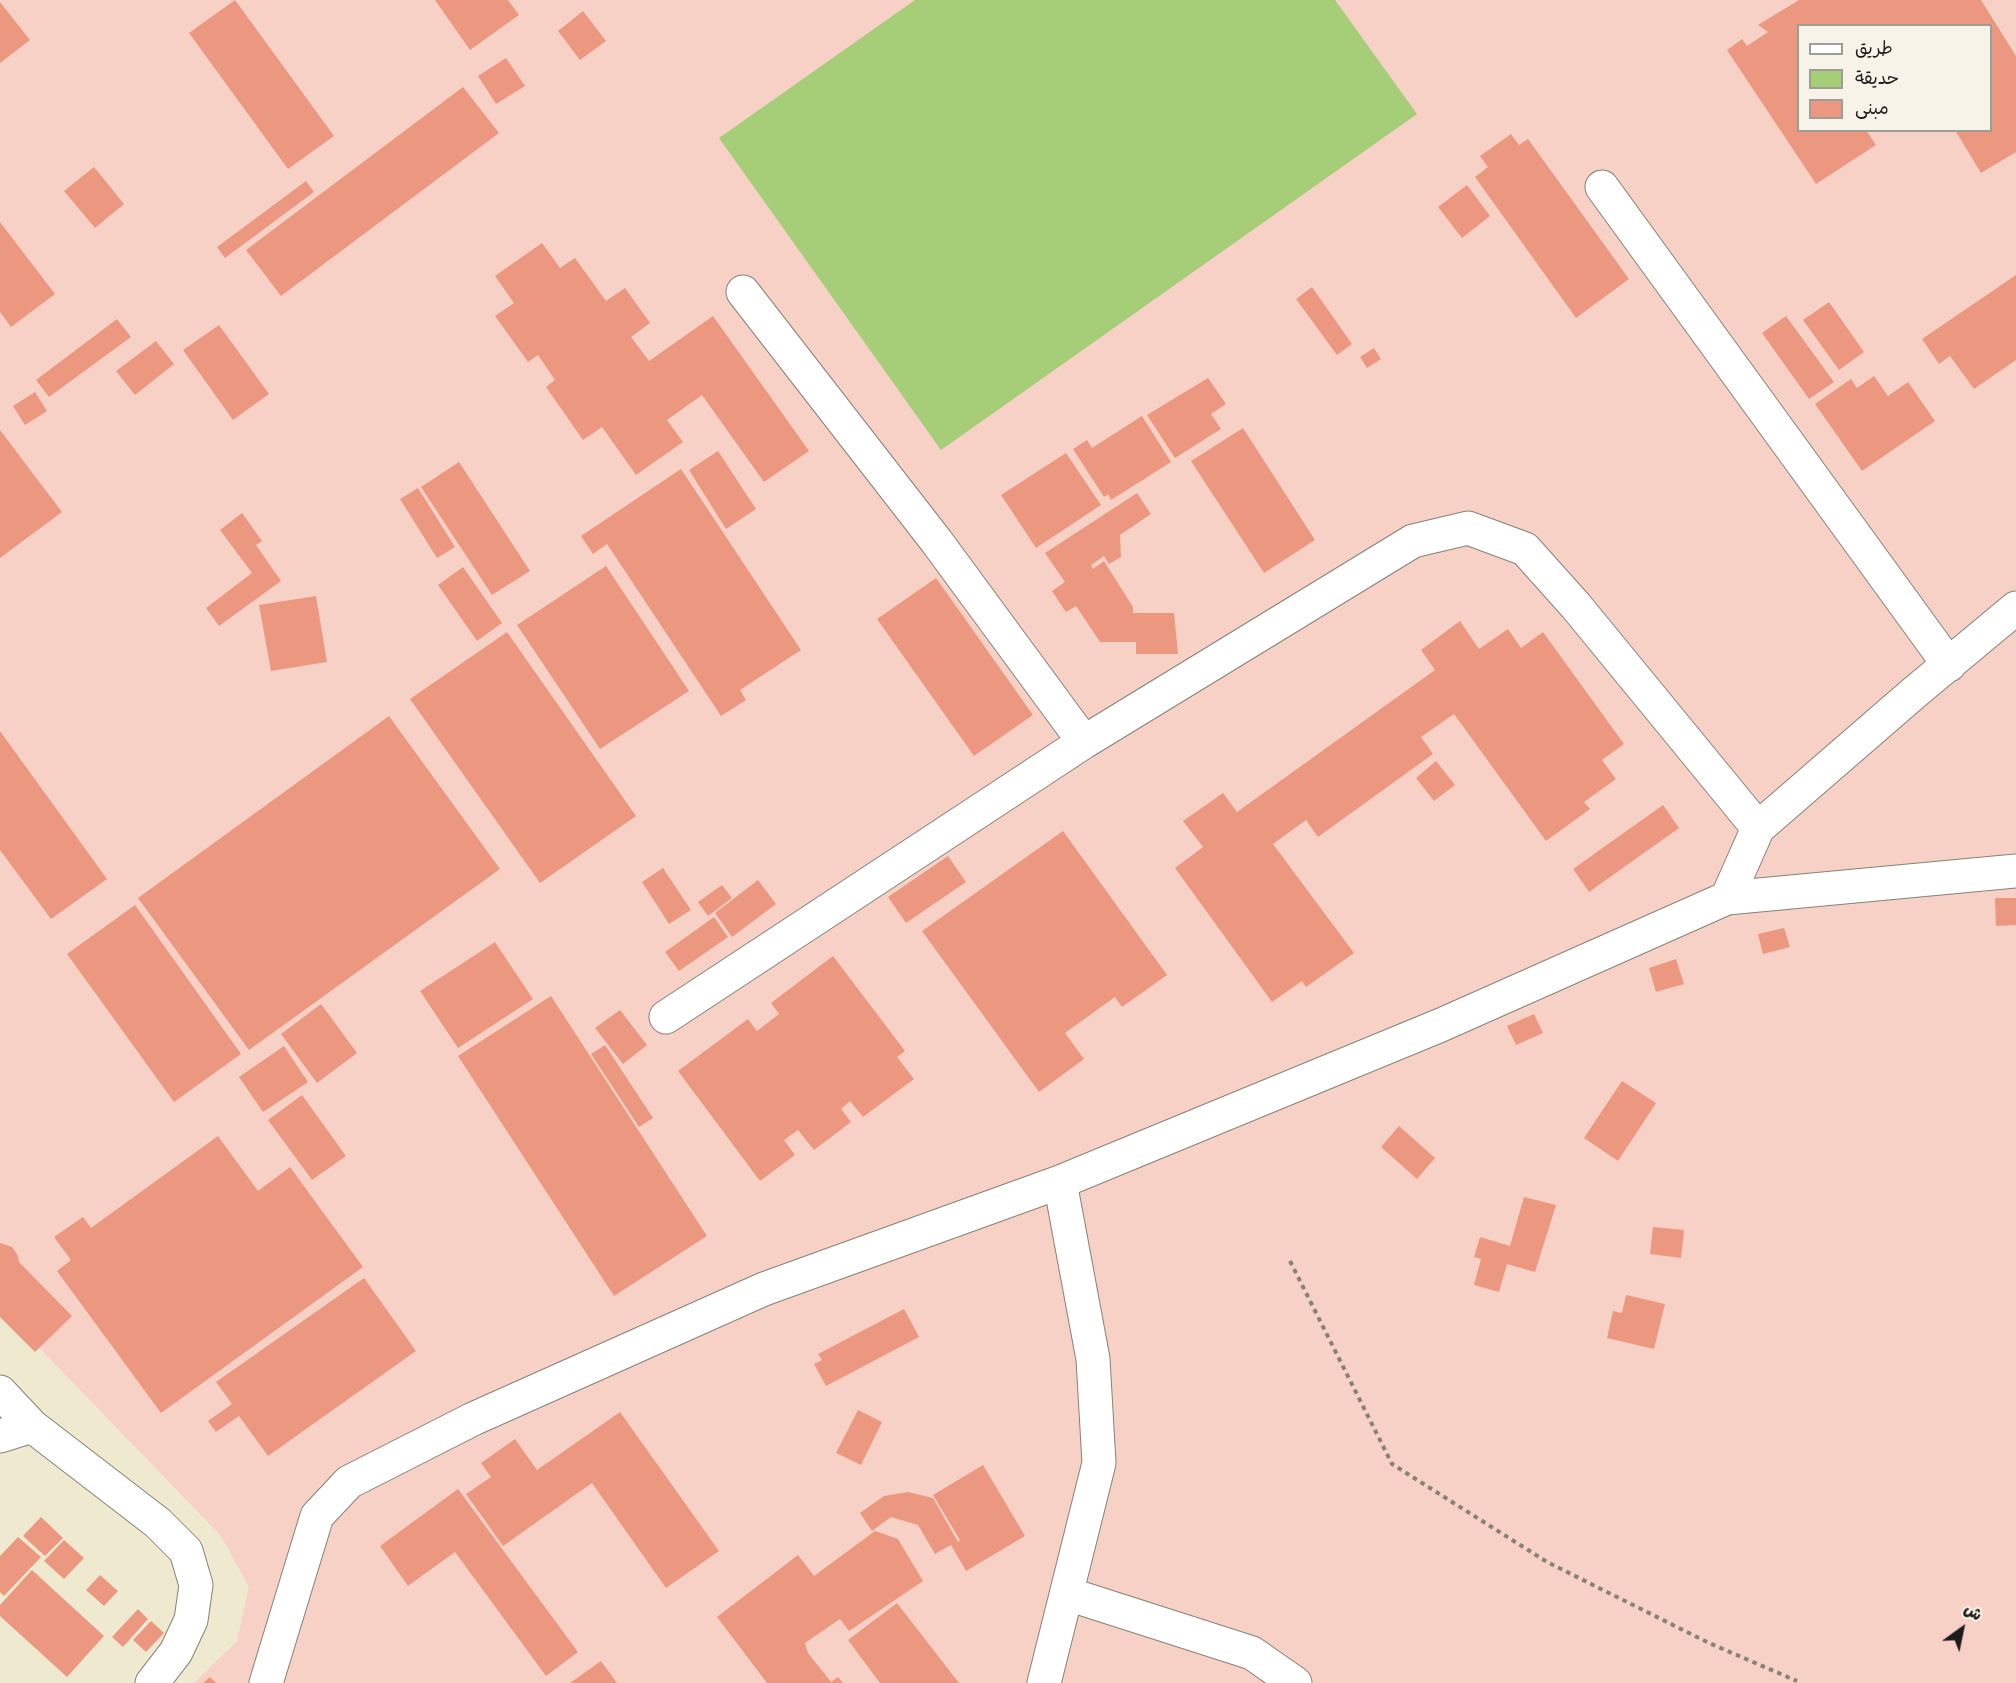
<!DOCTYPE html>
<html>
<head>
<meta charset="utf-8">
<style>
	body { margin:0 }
	#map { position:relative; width:2016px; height:1683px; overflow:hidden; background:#efe9d0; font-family:Dekko,"Playpen Sans Arabic",sans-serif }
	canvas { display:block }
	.legend { position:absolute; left:1797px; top:24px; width:195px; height:108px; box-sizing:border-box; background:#f7f3e8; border:2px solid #9f9d96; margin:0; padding:8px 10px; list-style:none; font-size:18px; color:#1c1c1c }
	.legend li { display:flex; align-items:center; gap:12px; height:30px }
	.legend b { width:30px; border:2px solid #9f9d96 }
	.north { position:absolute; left:1932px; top:1599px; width:60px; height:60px; -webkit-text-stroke:4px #f7f3e8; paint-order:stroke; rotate:33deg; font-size:16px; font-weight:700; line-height:24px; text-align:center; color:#1c1c1c }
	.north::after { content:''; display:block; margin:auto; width:21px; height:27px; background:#1c1c1c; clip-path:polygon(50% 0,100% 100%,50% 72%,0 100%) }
</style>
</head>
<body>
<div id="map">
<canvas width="2016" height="1683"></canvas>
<ul class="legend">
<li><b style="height:8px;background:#fff"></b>طريق</li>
<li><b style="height:16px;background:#a6ce79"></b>حديقة</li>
<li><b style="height:16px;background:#ec9881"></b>مبنى</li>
</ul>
<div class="north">ش</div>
</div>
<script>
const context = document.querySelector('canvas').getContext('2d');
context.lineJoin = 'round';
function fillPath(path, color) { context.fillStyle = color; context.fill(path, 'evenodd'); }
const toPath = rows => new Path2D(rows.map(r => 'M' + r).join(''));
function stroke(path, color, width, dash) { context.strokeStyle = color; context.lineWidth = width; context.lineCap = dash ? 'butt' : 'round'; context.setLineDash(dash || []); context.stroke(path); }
const built = toPath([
	[0,0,2016,0,2016,1683,194,1683,237,1641,249,1587,221,1536,0,1307],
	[1798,26,1990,26,1990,130,1798,130]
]);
const green = toPath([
	[915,0,1335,0,1417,114,941,450,719,138]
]);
const building = toPath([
	[235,0,334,136,288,169,189,33],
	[435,0,508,0,519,15,470,50],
	[1799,0,1981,0,2016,56,2016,152,1981,173,1955,130,1990,130,1990,26,1798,26,1798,130,1866,130,1876,145,1816,184,1727,50,1742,39,1747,46,1768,32,1758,25],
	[0,2,30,40,0,63],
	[583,11,606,41,580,60,558,31],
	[506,58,525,86,496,104,478,76],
	[463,87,499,133,281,296,246,250],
	[1511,134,1519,145,1528,139,1629,279,1576,318,1475,177,1488,167,1480,156],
	[94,167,124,204,95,228,64,191],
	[306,181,314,192,225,258,217,247],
	[1467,185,1490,216,1462,238,1438,207],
	[0,222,55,294,11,327,0,312],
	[542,243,560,268,575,258,606,301,625,288,650,323,631,337,649,361,713,316,809,451,764,482,702,395,667,420,683,442,636,475,602,427,583,440,546,387,555,380,538,355,528,362,495,316,514,303,495,276],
	[2016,275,2016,360,1974,389,1950,356,1939,364,1922,339],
	[1312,287,1352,344,1337,355,1296,299],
	[1829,302,1864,352,1839,370,1803,320],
	[1786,316,1834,382,1809,399,1762,333],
	[117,319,131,337,49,397,36,380],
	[219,325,269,394,233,420,183,350],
	[156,341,174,364,135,395,116,371],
	[1374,348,1381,359,1367,368,1360,357],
	[1874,376,1888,396,1908,382,1935,421,1862,471,1815,404,1851,379,1857,388],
	[1208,378,1226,404,1211,414,1221,429,1175,458,1147,415],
	[35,392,47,411,25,425,13,406],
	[1142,416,1171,462,1111,500,1108,494,1104,497,1073,449,1087,440,1092,448],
	[1243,428,1315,540,1264,573,1191,461],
	[0,430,62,512,0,558],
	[718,451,756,509,726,529,689,470],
	[1066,453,1101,505,1036,548,1001,495],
	[459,462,530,571,492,595,421,487],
	[681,469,801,650,740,690,746,700,721,716,607,544,593,554,581,536],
	[418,488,455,547,437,558,400,499],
	[1137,493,1151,514,1120,535,1121,557,1109,564,1104,556,1091,565,1093,569,1104,561,1133,607,1133,613,1174,613,1178,654,1136,654,1136,642,1100,642,1076,606,1066,612,1052,591,1065,582,1045,553],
	[242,513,262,541,256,545,281,581,219,626,206,608,252,573,220,530],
	[606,566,689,691,600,749,517,625],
	[463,567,502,623,477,641,438,585],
	[936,578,1033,715,974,756,877,619],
	[316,596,327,662,271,671,259,605],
	[1460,621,1479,649,1508,629,1521,648,1543,632,1624,744,1602,760,1616,779,1584,802,1590,809,1546,841,1454,714,1421,737,1433,754,1318,837,1306,820,1273,844,1354,953,1306,987,1302,981,1272,1002,1175,868,1203,847,1183,821,1223,793,1237,812,1435,670,1421,650],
	[507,632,636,816,540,883,410,699],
	[389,716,500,869,249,1050,138,898],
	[0,731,107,879,51,919,0,850],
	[1436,761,1455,785,1434,801,1416,778],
	[1663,805,1679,828,1589,892,1573,869],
	[1063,831,1167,975,1122,1007,1115,997,1065,1033,1084,1059,1039,1092,922,931],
	[948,856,966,882,906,923,888,897],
	[663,868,691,910,669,924,642,882],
	[758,880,776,904,732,937,715,913],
	[722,885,732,898,708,916,698,902],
	[1995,898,2016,898,2016,925,1996,926],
	[135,905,241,1054,174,1102,67,954],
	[714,917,728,937,679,971,665,952],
	[1784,928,1790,947,1763,954,1758,934],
	[495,942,533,999,458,1048,420,991],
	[833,956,905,1051,897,1057,914,1079,863,1117,850,1101,841,1109,851,1122,814,1150,798,1130,784,1140,795,1155,760,1181,678,1071,748,1019,757,1031,779,1014,771,1003],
	[1676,959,1684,984,1656,992,1649,968],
	[551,996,707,1236,614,1296,458,1056],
	[321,1004,357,1053,317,1083,281,1034],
	[620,1010,647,1045,623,1064,595,1028],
	[1534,1014,1543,1033,1516,1045,1507,1026],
	[605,1045,653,1118,639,1127,591,1054],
	[284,1046,308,1082,263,1112,239,1077],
	[1622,1081,1656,1103,1618,1161,1584,1138],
	[302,1095,346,1156,312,1180,268,1120],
	[1399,1126,1435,1158,1417,1179,1381,1147],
	[218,1136,258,1191,290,1167,363,1267,161,1413,57,1271,71,1260,54,1237,83,1217,91,1228],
	[1524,1197,1556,1205,1535,1272,1507,1264,1499,1292,1474,1285,1481,1259,1474,1257,1480,1237,1510,1246],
	[1653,1227,1684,1230,1681,1258,1650,1254],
	[0,1243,12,1247,18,1256,19,1262,72,1316,35,1352,0,1317],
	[364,1278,416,1351,268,1456,239,1416,216,1432,208,1421,232,1404,216,1382],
	[1626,1295,1665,1304,1654,1349,1607,1338,1613,1311,1622,1313],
	[904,1309,919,1337,826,1386,814,1364,822,1360,818,1354],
	[858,1410,882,1422,861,1465,836,1453],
	[620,1412,719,1551,666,1588,592,1483,503,1546,466,1494,491,1477,481,1463,515,1439,537,1470],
	[983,1465,1025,1536,966,1571,951,1545,935,1554,918,1525,891,1517,872,1531,860,1513,884,1496,908,1492,933,1498,958,1542,960,1540,933,1495],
	[458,1489,578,1652,546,1676,455,1552,408,1586,380,1546],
	[41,1517,63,1538,45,1556,23,1536],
	[875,1531,898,1539,923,1581,849,1631,840,1619,805,1643,808,1653,831,1682,838,1677,843,1683,767,1683,717,1617,798,1555,814,1576],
	[18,1537,41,1557,4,1596,0,1592,0,1556],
	[64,1540,84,1558,64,1579,44,1561],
	[32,1570,104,1636,67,1677,0,1616,0,1605],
	[100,1575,118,1591,104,1606,86,1590],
	[897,1603,959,1683,880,1683,848,1640],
	[138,1609,148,1619,123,1647,112,1637],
	[151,1621,164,1633,146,1652,133,1640],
	[601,1661,617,1683,570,1683],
	[210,1677,216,1683,203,1683]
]);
const path = toPath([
	[1290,1261,1392,1464,1547,1562,1709,1643,1797,1681]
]);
const minor = toPath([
	[1602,187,1949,665],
	[743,292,937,542,1084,742],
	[1727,898,1758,828,1915,692,2016,608],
	[666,1017,1084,742,1413,541,1468,528,1525,549,1576,606,1758,828],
	[0,1392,32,1426,158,1523,186,1551,196,1585,191,1620,176,1652,152,1683],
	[0,1436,32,1426],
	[1068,1594,1252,1653,1295,1683],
	[266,1683,317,1516,349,1482,473,1419,764,1289,1060,1182,1441,1025,1727,898,2016,871],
	[1044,1683,1099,1463,1093,1359,1060,1182]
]);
fillPath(built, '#f7d1c6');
fillPath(green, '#a6ce79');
fillPath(building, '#ec9881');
stroke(minor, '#868276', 35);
stroke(path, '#868276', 4, [4.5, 4.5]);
stroke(minor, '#fff', 33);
</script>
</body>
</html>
